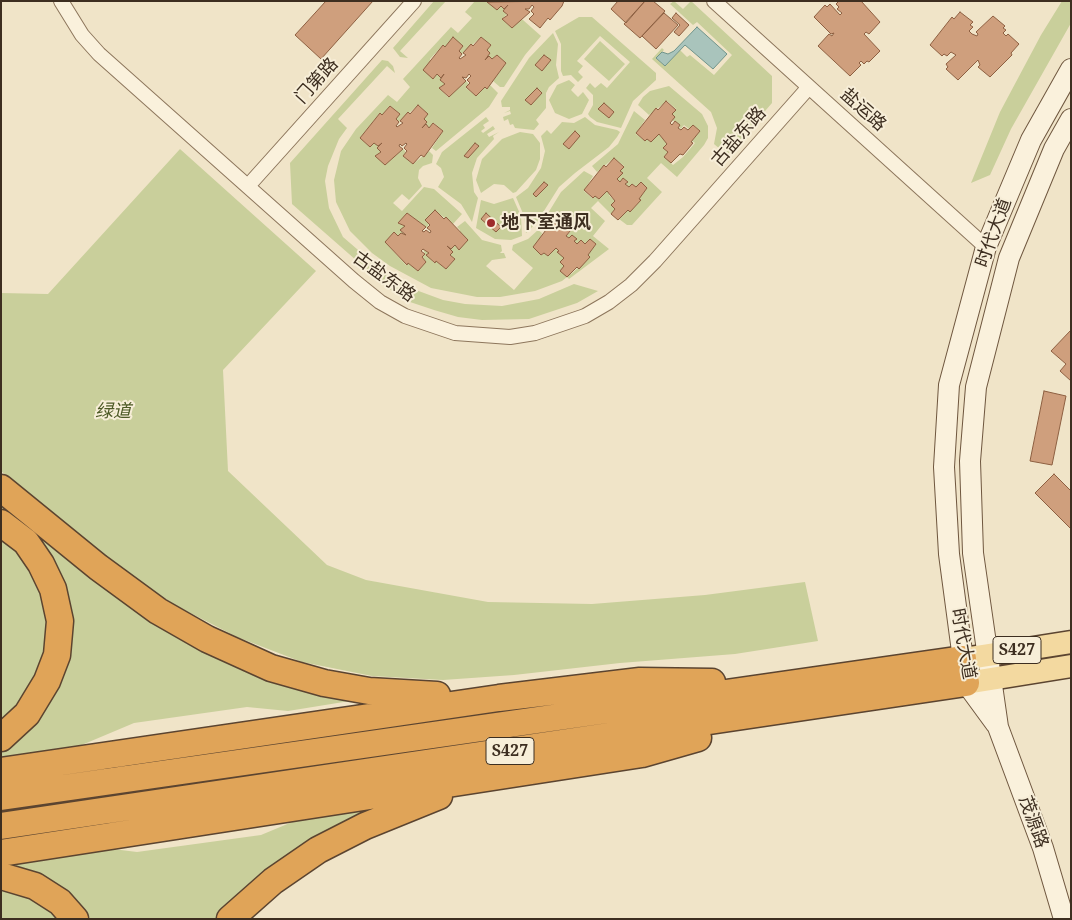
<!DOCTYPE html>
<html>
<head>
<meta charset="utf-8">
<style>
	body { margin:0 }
	#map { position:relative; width:1072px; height:920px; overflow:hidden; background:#f0e4c8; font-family:"Noto Serif",serif }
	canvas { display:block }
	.frame { position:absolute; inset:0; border:2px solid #3d2e20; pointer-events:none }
</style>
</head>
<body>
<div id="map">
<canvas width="1072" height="920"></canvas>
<div class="frame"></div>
</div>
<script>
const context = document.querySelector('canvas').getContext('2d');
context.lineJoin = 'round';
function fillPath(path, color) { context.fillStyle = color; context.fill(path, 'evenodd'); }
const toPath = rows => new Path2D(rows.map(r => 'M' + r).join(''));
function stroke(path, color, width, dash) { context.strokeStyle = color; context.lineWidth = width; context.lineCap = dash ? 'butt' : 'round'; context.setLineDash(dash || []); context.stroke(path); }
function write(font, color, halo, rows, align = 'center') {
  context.font = font + ' "Noto Serif","Noto Sans SC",serif'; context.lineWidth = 4; context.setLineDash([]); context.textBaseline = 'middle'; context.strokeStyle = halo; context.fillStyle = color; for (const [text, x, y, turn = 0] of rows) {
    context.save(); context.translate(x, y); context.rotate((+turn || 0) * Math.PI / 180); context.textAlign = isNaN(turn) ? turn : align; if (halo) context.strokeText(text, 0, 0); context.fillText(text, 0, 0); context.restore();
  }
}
const green = toPath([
	[434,1,446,1,400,51,408,58,400,57,393,48],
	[475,1,487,1,497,10,501,6,504,9,508,5,503,11,507,14,502,19,512,28,520,19,523,20,541,36,525,55,504,87,500,87,493,81,506,63,497,55,492,59,485,60,490,53,487,50,491,45,481,37,462,54,459,51,463,46,453,38,445,47,443,45,430,59,433,79,437,74,442,78,440,80,445,84,439,88,448,97,466,81,469,84,466,88,476,96,485,87,487,89,490,85,498,93,489,107,436,151,432,148,443,131,434,123,429,128,426,124,422,128,427,122,424,119,428,114,418,105,399,122,396,119,400,114,390,106,382,115,379,114,360,138,370,147,374,143,379,146,377,148,381,152,376,156,385,165,403,149,406,152,403,156,413,164,429,151,433,155,432,163,423,166,419,170,418,178,422,186,409,200,402,194,393,203,402,211,424,187,434,189,462,214,453,224,435,211,427,228,407,213,398,223,405,226,401,231,406,235,401,233,398,236,394,232,385,242,406,265,408,263,418,271,426,262,422,257,425,254,423,249,429,253,427,255,434,263,436,261,446,269,455,259,450,255,453,252,447,246,455,245,459,249,460,230,457,227,465,221,482,240,501,245,502,251,500,253,504,253,506,258,492,260,486,266,514,290,533,268,512,250,513,245,528,239,538,230,542,233,541,238,533,247,541,255,544,253,548,256,556,248,564,258,560,262,571,274,590,257,588,255,596,244,590,239,585,244,577,244,574,241,576,239,572,235,569,238,566,236,571,231,569,228,573,223,563,215,546,229,542,223,561,192,584,171,593,176,584,191,592,198,595,196,599,199,607,191,610,194,609,195,615,201,611,205,615,209,611,214,598,201,591,208,605,221,593,236,609,249,569,279,567,277,562,281,535,291,500,297,477,297,431,288,390,266,372,253,350,231,336,202,334,180,341,151,356,129,388,95,397,102,410,87,403,79,451,27,458,33,472,18,465,12],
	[674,1,683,9,691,1,772,76,772,103,727,155,714,144,717,128,711,112,652,59,662,48,664,50,656,58,665,66,680,50,687,57,690,55,714,75,732,55,697,22,693,25,670,4],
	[1062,1,1071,1,1071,23,1011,129,990,175,971,183,1000,112,1041,35],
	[579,17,592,17,656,73,656,80,633,101,621,128,597,122,590,117,588,114,593,105,593,95,586,88,590,83,595,88,601,83,607,88,630,62,600,36,577,61,583,66,578,72,583,77,578,82,571,75,563,76,561,71,561,44,555,31],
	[553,33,558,44,556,65,559,78,549,87,546,93,546,108,536,120,539,124,534,130,515,128,513,124,510,125,508,119,504,121,503,117,511,114,510,111,504,113,510,110,510,107,502,107,501,101,529,58],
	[600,41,625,64,609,81,584,59],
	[382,60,388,61,393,66,395,73,387,66,338,119,347,128,339,139,328,166,325,181,329,208,343,237,386,274,405,286,443,300,465,304,502,306,539,299,574,284,598,291,577,303,529,319,482,320,458,317,434,310,410,302,389,289,292,204,290,163],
	[569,80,575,85,571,90,578,97,583,92,589,100,582,114,569,119,555,113,549,100,557,85],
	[669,86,702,114,708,126,708,138,704,145,677,177,661,163,647,178,662,192,632,225,627,225,619,219,628,210,630,212,641,200,639,199,647,188,641,182,636,187,632,184,629,187,625,184,628,182,623,178,620,182,617,179,622,174,620,171,624,166,614,158,597,172,592,166,618,144,634,111,645,120,636,134,645,141,647,139,651,142,659,134,667,144,663,148,668,152,664,157,673,165,683,157,695,143,692,141,700,131,693,125,689,129,684,125,681,129,679,127,680,125,672,120,675,117,672,114,676,109,667,101,649,115,638,105,643,97,650,91],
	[486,117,489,121,483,125,485,128,481,131,483,133,493,126,495,129,487,134,489,137,499,132,493,136,494,139,477,158,472,173,474,192,478,198,472,222,461,204,438,187,444,177,441,168,436,164,442,152],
	[585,117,595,125,617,130,620,132,617,137,609,147,575,173,559,187,537,222,526,233,524,216,516,197,528,188,541,168,545,151,541,136,547,130,551,134,562,122,574,123],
	[520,132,533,134,540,143,540,159,536,170,516,192,513,193,504,185,494,184,481,193,476,180,482,159,502,139],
	[180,149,316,271,223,370,228,471,327,565,366,580,488,602,592,604,705,595,805,582,818,641,735,654,620,663,514,675,443,680,372,676,302,662,237,637,173,604,113,562,1,471,1,293,48,294],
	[513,198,521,216,522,236,511,240,495,239,476,228,481,200,494,204],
	[1,504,95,579,356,700,288,711,247,707,134,723,77,747,44,753,56,852,89,846,137,852,261,835,297,820,370,807,321,835,216,919,1,919]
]);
const water = toPath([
	[697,27,727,54,713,69,685,45,665,66,656,58,662,52,668,54,674,51,697,27]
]);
const building = toPath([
	[326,1,373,1,321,59,295,35,326,1],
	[564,1,562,6,550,20,548,18,540,28,529,19,534,14,531,11,534,7,532,5,529,9,525,9,530,12,512,28,502,19,508,15,503,11,508,5,504,9,501,6,497,10,487,2,564,1],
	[618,1,645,1,626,23,611,9,618,1],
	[645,1,653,1,665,11,640,38,624,24,645,1],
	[839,1,861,1,880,22,869,34,866,32,864,34,880,51,869,62,867,61,864,64,861,61,859,63,861,65,850,76,818,46,829,34,832,36,834,33,831,34,814,17,825,5,827,7,830,4,840,15,842,13,837,9,839,7,836,4,839,1],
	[960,12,973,22,970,25,973,27,969,31,972,34,977,36,978,34,976,32,993,16,1005,26,1003,28,1006,30,1003,33,1006,36,1008,34,1019,44,1011,53,1012,55,990,77,978,67,980,65,978,60,958,80,946,69,948,67,946,64,956,55,951,52,947,56,944,54,942,56,930,45,952,17,954,19,960,12],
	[664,13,678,25,656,49,642,36,664,13],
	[676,13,689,25,679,36,674,32,680,25,672,18,676,13],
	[453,37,463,46,459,51,462,54,459,58,460,59,466,55,463,53,471,44,473,46,481,37,491,45,487,50,490,53,485,60,489,56,492,59,497,55,506,63,487,89,485,87,476,96,466,87,470,83,467,80,471,76,469,74,466,78,462,77,466,81,449,97,439,88,445,84,440,80,444,74,441,78,437,74,433,79,423,70,443,45,445,47,453,37],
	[544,55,551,60,542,71,535,65,544,55],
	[537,88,542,93,531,105,525,100,537,88],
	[666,101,676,110,672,114,675,117,670,123,672,125,675,121,680,125,678,128,681,130,684,127,688,130,693,125,700,131,691,142,693,143,683,155,680,154,671,163,664,157,668,152,663,148,667,144,659,134,651,142,647,139,645,141,636,133,656,108,658,110,666,101],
	[604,103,614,112,609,118,598,109,604,103],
	[418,105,428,114,424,119,427,122,422,128,426,124,429,128,433,123,443,131,424,157,421,155,413,164,403,156,407,151,404,148,407,144,406,143,402,146,400,144,399,146,403,149,385,165,375,156,381,152,377,148,382,143,378,146,374,143,370,147,360,138,380,113,382,115,390,106,400,114,396,119,399,122,396,126,397,127,403,123,400,121,408,112,410,114,418,105],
	[575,131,580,136,569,149,563,144,575,131],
	[475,143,479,146,468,158,464,156,475,143],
	[614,158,624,167,620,171,623,173,617,179,620,182,623,178,628,182,625,184,629,187,632,184,636,187,641,182,647,188,639,199,641,200,630,212,628,210,618,220,611,214,615,209,611,205,615,201,607,191,599,199,595,196,593,198,584,190,604,165,606,167,614,158],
	[544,182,548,185,536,197,533,194,544,182],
	[435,210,444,219,446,217,468,240,459,250,455,245,451,249,447,246,453,252,450,255,455,259,446,269,436,261,435,263,426,255,429,253,423,249,421,251,425,254,422,257,426,262,418,271,408,263,407,265,385,242,394,232,398,236,401,233,406,235,400,230,405,226,398,223,407,213,426,227,422,231,424,232,426,230,430,233,431,231,427,228,430,225,425,220,435,210],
	[486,213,501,227,496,232,481,219,486,213],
	[563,215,573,223,569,228,571,230,566,236,569,238,572,235,577,239,574,241,577,244,581,240,585,244,590,239,596,244,588,255,590,257,579,269,577,267,567,277,560,271,564,266,560,262,564,258,557,252,559,251,556,248,548,256,544,253,541,255,533,247,552,222,555,224,563,215],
	[1071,330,1071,381,1060,371,1066,364,1051,351,1071,330],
	[1044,391,1066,396,1052,465,1030,461,1044,391],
	[1054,474,1071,491,1071,529,1035,493,1054,474]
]);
const street = toPath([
	[61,1,82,35,99,54,354,281,380,302,405,316,455,333,510,337,535,333,585,316,609,302,631,285,655,261,809,87],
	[714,1,986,247],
	[248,186,414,1]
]);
const secondary = toPath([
	[996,724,966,683,963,659,949,554,944,467,949,385,986,247,1031,140,1071,69],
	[1064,919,1043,848,998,727,973,553,970,461,976,387,1009,258,1054,149,1071,119]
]);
const primary = toPath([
	[963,659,1071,642],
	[966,683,1071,666]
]);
const highway = toPath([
	[1,488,98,567,158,611,207,639,271,668,324,683,369,691,437,695],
	[1,523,26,542,41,564,53,589,60,621,57,655,47,681,27,714,1,738],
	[1,771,499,698,640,681,712,682],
	[1,797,963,659],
	[1,826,966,683],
	[1,853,642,754,698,738],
	[1,876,35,886,60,902,75,919],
	[230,919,273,881,318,850,365,826,439,796]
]);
const markers = [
	[491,223,5,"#9e2a2b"]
];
const shields = [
	[1017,650,48],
	[510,751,48]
];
const shieldNames = [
	["S427",1017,650],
	["S427",510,751]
];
const streetNames = [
	["门第路",317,81,-48],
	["盐运路",863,110,42],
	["古盐东路",739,137,-49],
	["时代大道",994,233,-70],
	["古盐东路",384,277,36],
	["时代大道",963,644,80],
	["茂源路",1033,822,70]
];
const poiNames = [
	["地下室通风",501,223]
];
const parkNames = [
	["绿道",113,412]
];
fillPath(green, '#c9cf9b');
fillPath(water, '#a9c4bc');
stroke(water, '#6f938a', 1);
fillPath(building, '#cf9f7d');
stroke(building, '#8d5f41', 1);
stroke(street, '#8d765c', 16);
stroke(secondary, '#6f573f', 22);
stroke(primary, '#5b4430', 25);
stroke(highway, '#5b4430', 29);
stroke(street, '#faf1dc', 14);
stroke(secondary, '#faf1dc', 20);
stroke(primary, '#f3d9a0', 22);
stroke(highway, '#e0a458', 26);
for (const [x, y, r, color] of markers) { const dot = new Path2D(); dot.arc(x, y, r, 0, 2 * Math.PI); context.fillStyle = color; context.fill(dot); stroke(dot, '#f7eed8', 2); }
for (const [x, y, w] of shields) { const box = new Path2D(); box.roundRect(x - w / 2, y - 13.5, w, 27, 4); context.fillStyle = '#f7eed8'; context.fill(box); stroke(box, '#3d2e20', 1); }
write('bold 16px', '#3d2e20', null, shieldNames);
write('18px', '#3d2e20', '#f7eed8', streetNames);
write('bold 18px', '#3d2e20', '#f7eed8', poiNames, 'left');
write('italic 18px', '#4d5a26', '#f7eed8', parkNames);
</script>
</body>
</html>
